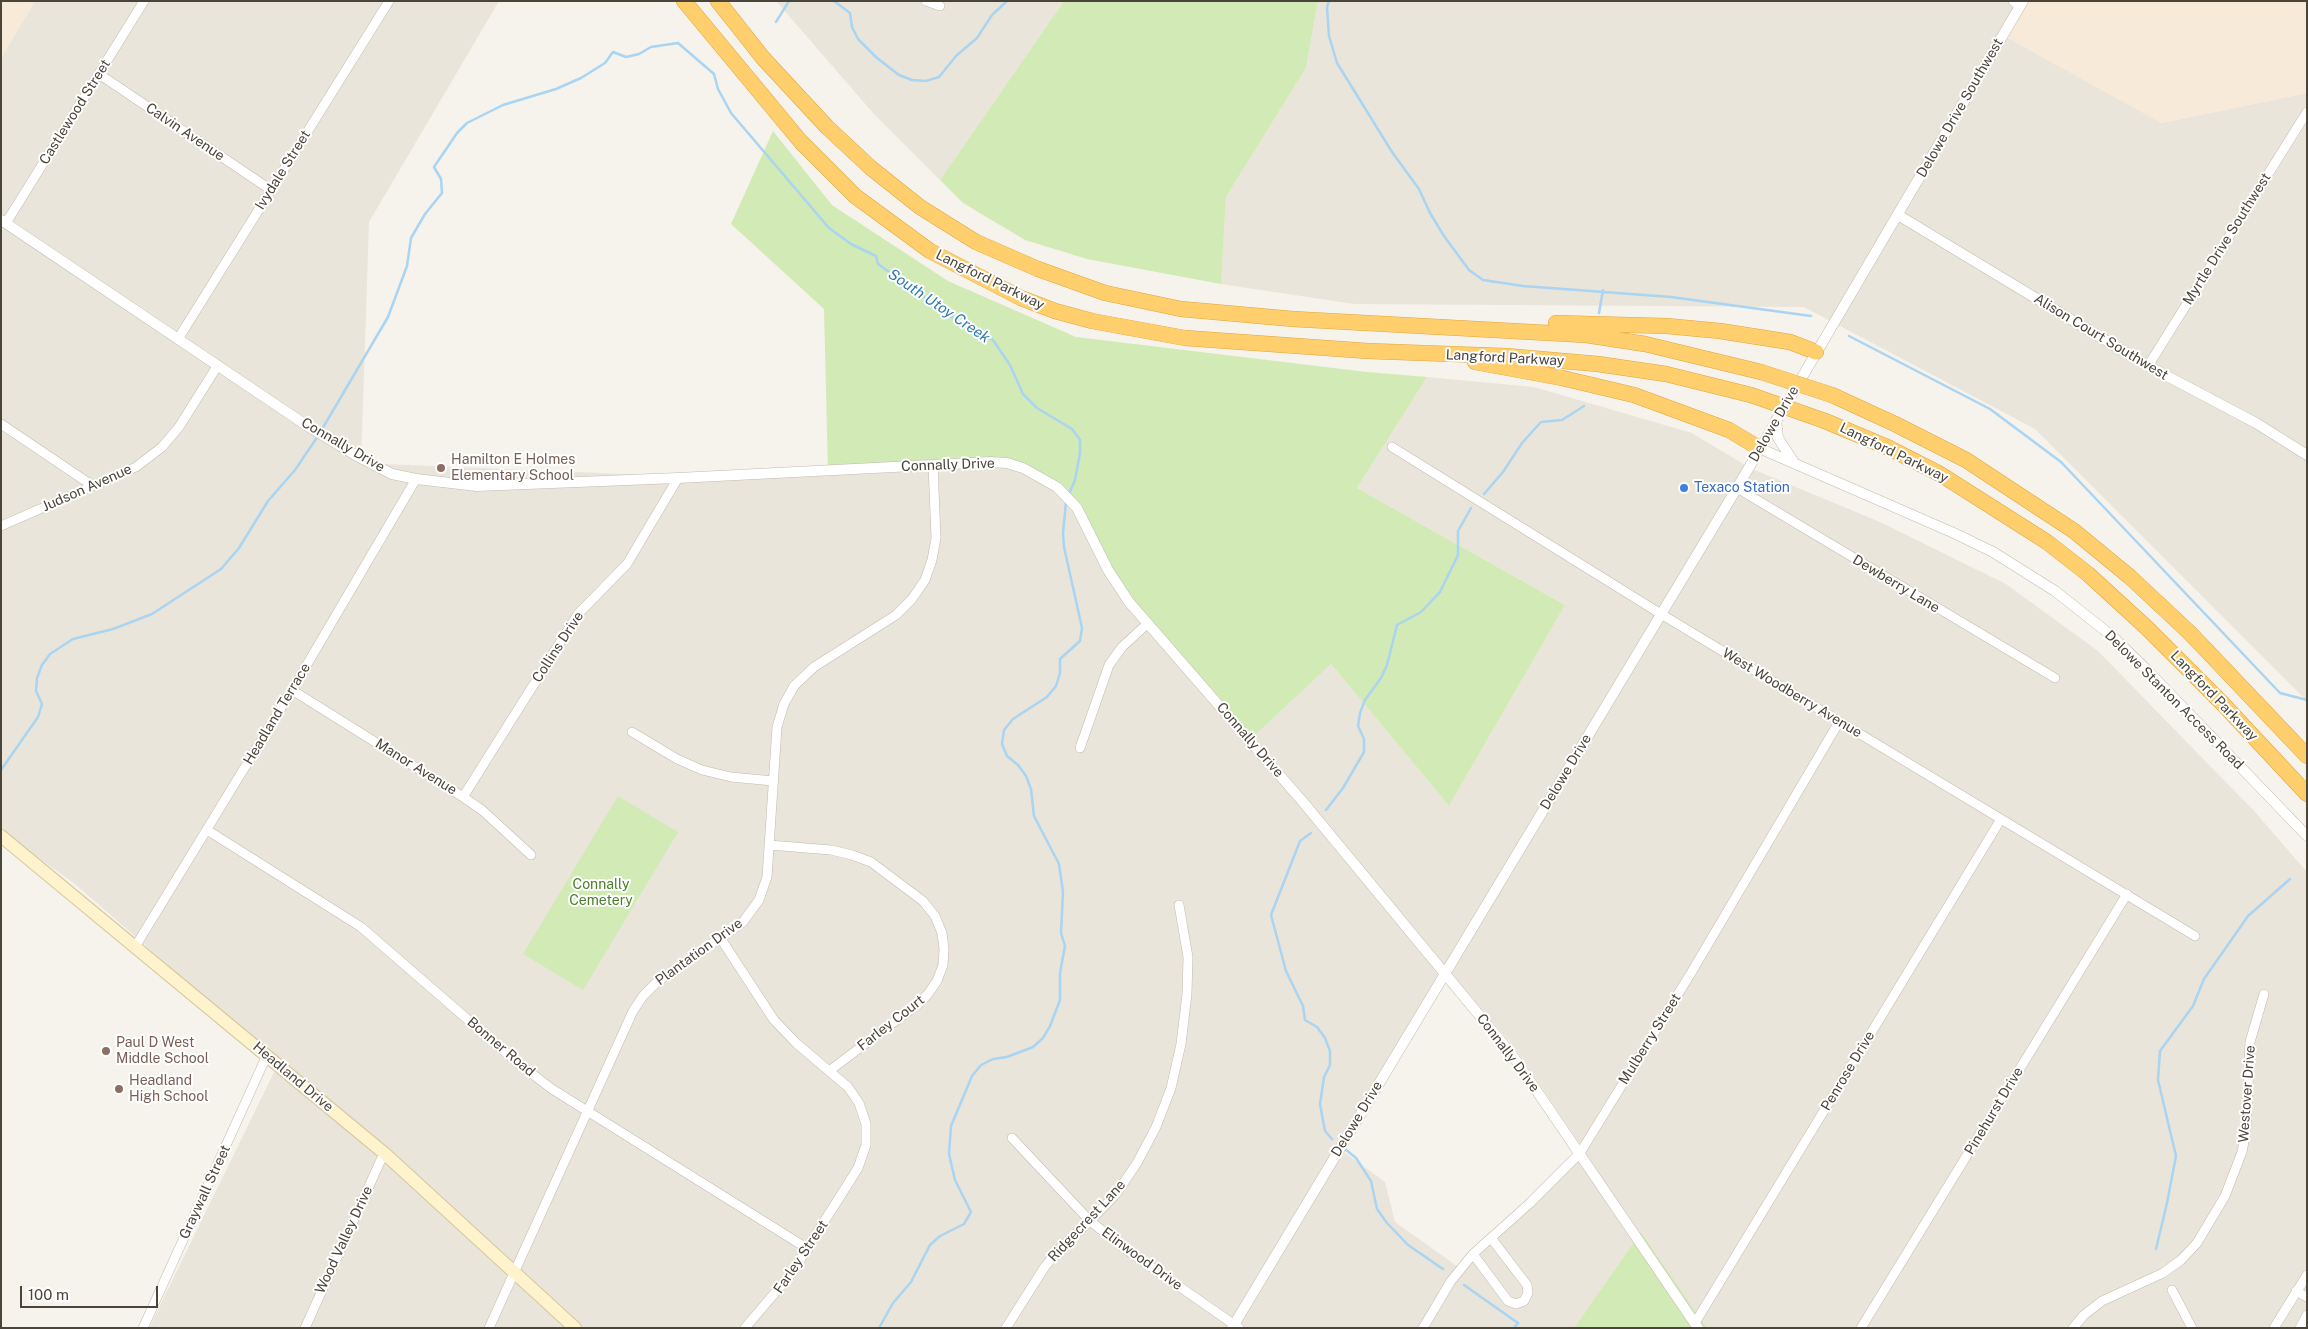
<!DOCTYPE html>
<html>
<head>
<meta charset="utf-8">
<style>
	body { margin:0 }
	#map { position:relative; width:2308px; height:1329px; overflow:hidden; background:#f6f3ec; font-family:"Public Sans",sans-serif }
	canvas { display:block }
	.frame { position:absolute; inset:0; border:2px solid #4b4439; pointer-events:none }
	.scale { position:absolute; left:20px; top:1286px; width:138px; height:22px; box-sizing:border-box; border:2px solid #4b4439; border-top:0; padding-left:6px; font-size:15px; line-height:18px; white-space:nowrap; color:#4b4439; -webkit-text-stroke:4px #fff; paint-order:stroke }
</style>
</head>
<body>
<div id="map">
<canvas width="2308" height="1329"></canvas>
<div class="frame"></div>
<div class="scale">100 m</div>
</div>
<script>
const context = document.querySelector('canvas').getContext('2d');
context.lineJoin = 'round';
function fillPath(path, color) { context.fillStyle = color; context.fill(path, 'evenodd'); }
const toPath = rows => new Path2D(rows.map(r => 'M' + r).join(''));
function stroke(path, color, width, dash) { context.strokeStyle = color; context.lineWidth = width; context.lineCap = dash ? 'butt' : 'round'; context.setLineDash(dash || []); context.stroke(path); }
function write(font, color, halo, rows, align = 'center') {
  context.font = font + ' "Public Sans",sans-serif'; context.lineWidth = 4; context.setLineDash([]); context.textBaseline = 'middle'; context.strokeStyle = halo; context.fillStyle = color; for (const [text, x, y, turn = 0] of rows) {
    context.save(); context.translate(x, y); context.rotate((+turn || 0) * Math.PI / 180); context.textAlign = isNaN(turn) ? turn : align; if (halo) context.strokeText(text, 0, 0); context.fillText(text, 0, 0); context.restore();
  }
}
const residential = toPath([
	[35,1,499,1,369,222,361,463,744,479,1008,460,1064,486,1253,737,1331,664,1449,806,1565,605,1357,488,1427,377,1534,387,1692,433,1750,468,1880,522,2006,584,2098,651,2255,812,2307,872,2307,1328,1707,1328,1641,1232,1574,1328,149,1328,279,1062,75,884,1,831,1,58],
	[1446,967,1515,1048,1584,1150,1461,1269,1395,1222,1385,1182,1337,1147],
	[776,1,1064,1,940,180,873,113],
	[1318,1,2024,1,2161,123,2307,93,2307,701,2035,429,1804,307,1354,304,1221,284,1226,197,1306,68]
]);
const commercial = toPath([
	[1,1,35,1,1,58],
	[2024,1,2307,1,2307,93,2161,123,2002,35]
]);
const green = toPath([
	[1064,1,1318,1,1306,68,1226,197,1221,284,1087,259,1025,240,963,203,940,180],
	[773,131,832,205,948,281,1076,337,1367,372,1427,377,1357,488,1565,605,1449,806,1331,664,1252,738,1144,617,1098,548,1064,486,1007,460,828,473,824,309,731,224],
	[618,796,678,832,583,990,523,954],
	[1641,1232,1707,1328,1574,1328]
]);
const stream = toPath([
	[834,1,850,13,852,27,858,39,877,58,899,75,912,80,926,81,939,77,956,56,977,38,992,15,1007,1],
	[1329,1,1327,7,1329,36,1337,63,1392,152,1419,189,1430,213,1444,236,1469,270,1483,280,1523,286,1671,297,1811,316],
	[776,22,789,1],
	[714,74,718,89,731,113,829,228,851,244,876,256,878,264,967,328,993,340,1010,365,1023,394,1037,408,1072,429,1080,440,1080,453,1075,480,1069,494],
	[1599,313,1603,290],
	[1849,336,1990,409,2061,462,2280,693,2307,700],
	[321,431,388,317,407,266,411,238,425,214,442,193,441,179,434,167,457,133,467,123,503,105,556,89,581,78,605,63,613,52,626,57,639,54,651,47,678,43,714,74],
	[1484,494,1503,472,1522,443,1541,422,1562,420,1584,406],
	[1,770,38,717,42,704,36,691,37,678,42,665,50,654,73,639,113,629,152,614,221,569,239,548,268,501,295,470,318,436],
	[1326,810,1343,788,1364,752,1364,739,1358,726,1360,713,1365,700,1381,678,1387,665,1397,625,1421,612,1440,592,1458,555,1458,531,1471,508],
	[1311,833,1300,841,1271,915,1286,971,1303,1006,1305,1020,1317,1027,1325,1038,1330,1051,1330,1065,1324,1077,1320,1104,1325,1131,1332,1139],
	[1345,1149,1356,1158,1371,1181,1377,1209,1387,1223,1408,1245,1443,1269],
	[2156,1249,2167,1203,2176,1156,2158,1080,2160,1051,2193,1006,2204,979,2248,916,2290,879],
	[1464,1285,1518,1323,1514,1328],
	[879,1328,893,1303,911,1282,930,1245,940,1236,964,1224,971,1212,955,1180,949,1154,951,1126,972,1076,981,1065,993,1059,1007,1057,1033,1047,1043,1038,1050,1026,1060,1000,1060,973,1065,946,1061,933,1063,892,1059,864,1034,816,1031,789,1026,776,1018,765,1007,756,1002,744,1004,730,1013,719,1047,697,1056,686,1060,673,1060,659,1080,641,1082,628,1064,547,1063,533,1066,502]
]);
const minor = toPath([
	[926,1,940,6],
	[2013,1,2020,6],
	[99,74,271,190],
	[6,223,144,1],
	[178,339,389,1],
	[2148,366,2307,112],
	[1,424,93,486],
	[1392,447,1661,614,2195,936],
	[1737,488,2055,678],
	[1,526,136,467,162,447,179,427,218,365],
	[292,690,463,797,482,810,531,855],
	[632,732,677,759,702,770,731,777,773,781],
	[1080,748,1109,665,1122,647,1147,624],
	[463,797,578,614,627,564,678,478],
	[207,830,361,927,519,1064,552,1089,808,1249],
	[769,845,831,850,852,855,871,862,923,901,935,916,942,933,944,949,943,965,937,981,928,994,918,1004,829,1071],
	[721,939,774,1020,796,1043,848,1087,859,1103,866,1124,866,1145,858,1168,791,1274,745,1328],
	[135,947,292,690,416,479],
	[1012,1138,1090,1221,1131,1253,1239,1328],
	[1473,1254,1508,1301,1516,1304,1524,1301,1528,1293,1527,1285,1491,1238],
	[2172,1290,2192,1328],
	[2296,1291,2307,1297],
	[1695,1323,2001,819],
	[143,1328,267,1055],
	[305,1328,384,1153],
	[489,1328,633,1011,643,996,657,982,743,922,759,900,767,877,777,727,784,704,794,686,814,667,896,615,912,599,925,580,932,560,936,538,933,465],
	[1006,1328,1044,1268,1059,1249,1090,1221,1116,1194,1137,1163,1156,1127,1171,1088,1181,1044,1187,994,1188,957,1179,905],
	[1423,1328,1451,1281,1473,1254,1530,1203,1580,1153,1691,973,1839,722],
	[1861,1328,2127,894],
	[2073,1328,2084,1315,2102,1301,2163,1273,2181,1260,2197,1243,2225,1196,2242,1152,2246,1131,2250,1042,2264,994],
	[2274,1328,2307,1275],
	[2300,1328,2307,1315]
]);
const tertiary = toPath([
	[1898,215,2148,366,2256,423,2307,455],
	[1,220,309,427,357,456,392,474,416,479,477,486,678,478,991,462,1007,463,1023,468,1057,487,1077,508,1108,570,1129,602,1303,802,1513,1056,1698,1328],
	[1776,420,1778,438,1793,461],
	[1759,448,1956,534,1993,552,2055,591,2112,636,2145,668,2307,836],
	[1232,1328,1737,488,2023,1]
]);
const secondary = toPath([
	[1,836,384,1153,575,1328]
]);
const motorway = toPath([
	[684,1,801,142,855,196,930,251,1021,298,1055,311,1092,321,1185,338,1368,351,1506,356,1598,364,1666,374,1751,395],
	[718,1,763,58,827,127,871,168,920,207,976,242,1038,269,1105,293,1181,309,1293,319,1586,335,1645,344,1761,372],
	[1556,323,1667,326,1720,331,1790,342,1816,352],
	[1475,362,1562,378,1634,395,1729,430,1759,448],
	[1832,395,1895,424,1966,460,2074,531,2130,577,2190,633,2307,756],
	[1825,421,1887,447,1940,474,2047,542,2088,574,2147,628,2223,704,2307,794]
]);
const motorwayBridge = toPath([
	[1761,372,1832,395],
	[1751,395,1825,421]
]);
const markers = [
	[441,468,5,"#8d6e63"],
	[1684,488,5,"#3f7fe0"],
	[106,1051,5,"#8d6e63"],
	[119,1089,5,"#8d6e63"]
];
const streetNames = [
	["Delowe Drive Southwest",1960,108,-60],
	["Castlewood Street",75,112,-58],
	["Calvin Avenue",185,132,34],
	["Ivydale Street",283,170,-58],
	["Myrtle Drive Southwest",2227,239,-58],
	["Langford Parkway",990,280,26],
	["Alison Court Southwest",2101,337,31],
	["Langford Parkway",1505,358,3],
	["Delowe Drive",1774,424,-60],
	["Connally Drive",343,445,30],
	["Langford Parkway",1894,453,26],
	["Connally Drive",948,465,-2],
	["Judson Avenue",87,488,-24],
	["Dewberry Lane",1896,584,31],
	["Collins Drive",558,647,-57],
	["West Woodberry Avenue",1792,693,31],
	["Langford Parkway",2214,696,46],
	["Delowe Stanton Access Road",2174,700,45],
	["Headland Terrace",277,714,-59],
	["Connally Drive",1250,740,49],
	["Manor Avenue",416,767,32],
	["Delowe Drive",1566,772,-59],
	["Plantation Drive",699,952,-36],
	["Farley Court",891,1023,-38],
	["Mulberry Street",1650,1039,-58],
	["Bonner Road",501,1047,40],
	["Connally Drive",1508,1053,53],
	["Penrose Drive",1848,1071,-59],
	["Headland Drive",293,1077,40],
	["Westover Drive",2247,1094,-86],
	["Pinehurst Drive",1994,1111,-59],
	["Delowe Drive",1357,1119,-59],
	["Graywall Street",205,1192,-65],
	["Ridgecrest Lane",1087,1221,-47],
	["Wood Valley Drive",344,1240,-65],
	["Farley Street",801,1257,-56],
	["Elinwood Drive",1142,1259,36]
];
const educationNames = [
	["Hamilton E Holmes",451,460],
	["Elementary School",451,476],
	["Paul D West",116,1043],
	["Middle School",116,1059],
	["Headland",129,1081],
	["High School",129,1097]
];
const shopNames = [
	["Texaco Station",1694,488]
];
const parkNames = [
	["Connally",601,885],
	["Cemetery",601,901]
];
const waterNames = [
	["South Utoy Creek",939,306,34]
];
fillPath(residential, '#eae5da');
fillPath(commercial, '#f7ead8');
fillPath(green, '#d2eab5');
stroke(stream, '#a9d4f2', 2.5);
stroke(minor, '#c2bbae', 10);
stroke(tertiary, '#c2bbae', 11);
stroke(secondary, '#d6c79b', 14);
stroke(motorway, '#e0a43c', 16);
stroke(minor, '#fff', 9);
stroke(tertiary, '#fff', 10);
stroke(secondary, '#fff3cd', 12);
stroke(motorway, '#ffcf6e', 15);
stroke(motorwayBridge, '#e0a43c', 16, []);
stroke(motorwayBridge, '#ffcf6e', 15);
for (const [x, y, r, color] of markers) { const dot = new Path2D(); dot.arc(x, y, r, 0, 2 * Math.PI); context.fillStyle = color; context.fill(dot); stroke(dot, '#fff', 2); }
write('14px', '#4b4439', '#fff', streetNames);
write('14px', '#785e54', '#fff', educationNames, 'left');
write('14px', '#366cbe', '#fff', shopNames, 'left');
write('14px', '#4a7f2a', '#fff', parkNames);
write('italic 15px', '#2e7ab2', '#fff', waterNames);
</script>
</body>
</html>
